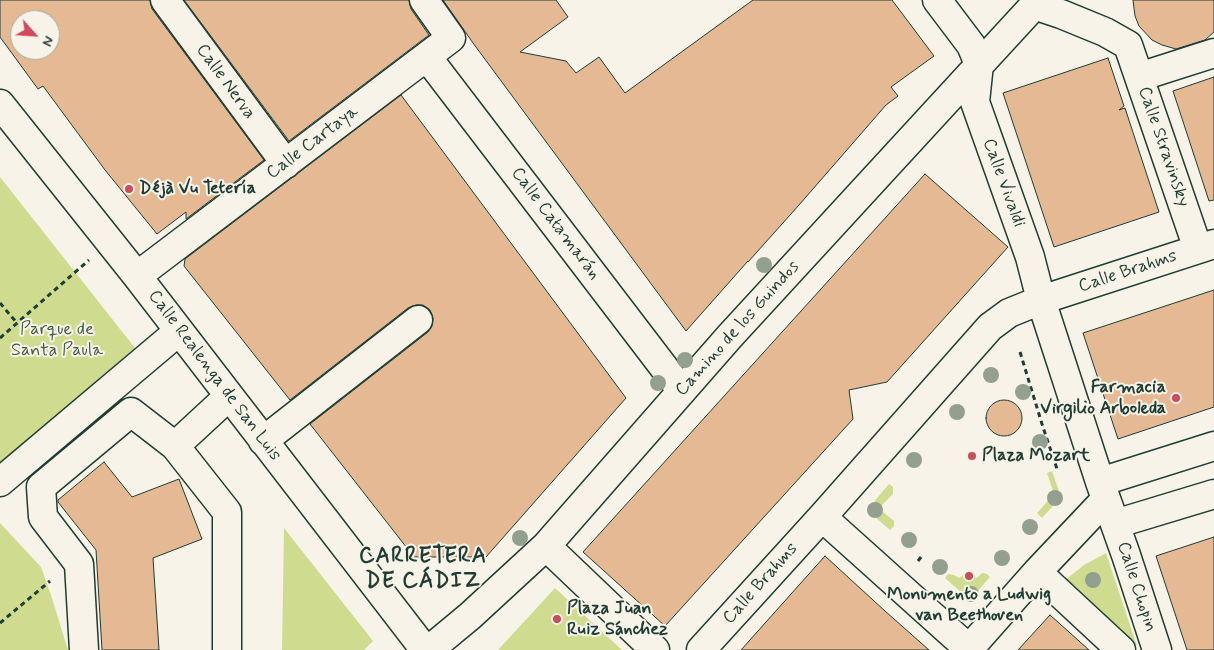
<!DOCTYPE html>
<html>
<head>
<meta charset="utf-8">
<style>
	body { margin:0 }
	#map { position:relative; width:1214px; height:650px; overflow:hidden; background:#f7f3e8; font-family:Mynerve,sans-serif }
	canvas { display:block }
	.north { position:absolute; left:10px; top:10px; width:50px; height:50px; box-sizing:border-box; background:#f7f3e8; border:1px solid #a1aaa0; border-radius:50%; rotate:116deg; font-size:14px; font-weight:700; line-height:20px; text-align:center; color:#1f3d34 }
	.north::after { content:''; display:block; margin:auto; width:18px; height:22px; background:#d1495b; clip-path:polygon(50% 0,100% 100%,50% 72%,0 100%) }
</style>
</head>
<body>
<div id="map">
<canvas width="1214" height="650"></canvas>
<div class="north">N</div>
</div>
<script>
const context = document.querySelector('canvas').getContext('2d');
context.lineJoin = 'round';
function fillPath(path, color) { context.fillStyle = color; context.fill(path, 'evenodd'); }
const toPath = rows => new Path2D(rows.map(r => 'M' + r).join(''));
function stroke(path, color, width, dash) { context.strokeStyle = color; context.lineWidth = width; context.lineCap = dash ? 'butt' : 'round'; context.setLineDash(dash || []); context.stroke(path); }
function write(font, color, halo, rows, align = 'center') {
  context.font = font + ' Mynerve,sans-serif'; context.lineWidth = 4; context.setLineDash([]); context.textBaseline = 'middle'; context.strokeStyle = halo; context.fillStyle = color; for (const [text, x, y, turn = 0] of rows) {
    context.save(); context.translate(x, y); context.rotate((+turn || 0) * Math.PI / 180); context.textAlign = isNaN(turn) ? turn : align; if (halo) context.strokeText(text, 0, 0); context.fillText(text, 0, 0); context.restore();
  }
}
const green = toPath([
	[0,177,135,348,25,442,0,466],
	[1052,471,1061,497,1042,518,1037,513,1054,494,1047,473],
	[889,484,893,487,893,494,882,505,882,511,894,521,894,526,890,530,867,510],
	[0,523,41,567,51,595,68,650,0,650],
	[284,528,373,641,364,650,282,650],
	[1106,553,1137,646,1064,581,1084,565],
	[968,572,977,578,982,573,987,574,990,577,970,600,945,578,948,574,954,575,959,578],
	[555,588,622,650,498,650]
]);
const building = toPath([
	[0,0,150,0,152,9,264,160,186,219,186,212,157,234,105,170,43,86,38,89,0,37,0,0],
	[20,20,50,20,50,50,20,50,20,20],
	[184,0,409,0,411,9,429,35,289,141,184,0],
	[443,0,556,0,568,17,520,52,566,61,576,73,599,57,625,93,753,0,892,0,934,56,891,87,898,96,886,105,799,205,748,262,748,261,686,331,473,43,443,0],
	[1133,0,1214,0,1214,32,1205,40,1176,49,1162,45,1152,40,1139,26,1135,16,1133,0],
	[1108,58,1124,106,1119,110,1125,108,1159,212,1054,247,1003,93,1108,58],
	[1214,77,1214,200,1209,201,1173,91,1214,77],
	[401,95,626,398,486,557,414,557,310,424,428,332,432,326,433,318,430,310,423,305,416,305,408,308,290,400,184,266,185,259,401,95],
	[925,174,1008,247,887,382,849,390,853,419,665,626,583,552,925,174],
	[1214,290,1214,407,1118,439,1083,333,1214,290],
	'986 418a18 18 0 1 1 36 0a18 18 0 1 1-36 0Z',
	[104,462,132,497,179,479,202,539,153,558,159,650,102,650,96,550,58,502,58,500,104,462],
	[1214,537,1214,650,1187,650,1156,556,1214,537],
	[825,556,885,611,929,650,741,650,825,556],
	[1050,615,1089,650,1018,650,1050,615]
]);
const path = toPath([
	[0,303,17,323],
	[0,338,89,260],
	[1020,352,1042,424,1057,469],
	[918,561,921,557],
	[0,623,50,581]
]);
const minor = toPath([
	[165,0,286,164],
	[937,0,971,45,979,64,975,102,1030,257,1041,300,1100,482,1126,555,1157,650],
	[1034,5,1061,14,1105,32,1128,45,1198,249],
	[427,57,682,391],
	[1139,77,1214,53],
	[0,104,137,276,425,650],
	[137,276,451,38,424,0],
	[263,441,418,320],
	[175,446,229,396],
	[0,482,179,331],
	[1100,482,1214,446],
	[822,517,969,649],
	[1115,524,1214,494],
	[546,546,655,650],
	[1037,572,1121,650],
	[84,650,79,564,43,517,41,487,131,412,175,446,227,512,227,650],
	[429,650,470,616,546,546,730,336,1039,0],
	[701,650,822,517,990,327,1009,313,1041,300,1214,244],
	[968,650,1037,572,1106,499]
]);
const trees = [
	[764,265],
	[685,360],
	[991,375],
	[658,383],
	[1023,392],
	[957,412],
	[1040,442],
	[914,460],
	[1055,498],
	[875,510],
	[1030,527],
	[520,538],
	[909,540],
	[1002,558],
	[940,567],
	[1093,580],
	[971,594]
];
const markers = [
	[129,189,5,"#d1495b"],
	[1176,398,5,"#d1495b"],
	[972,456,5,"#d1495b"],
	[969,576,5,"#d1495b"],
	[557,619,5,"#d1495b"]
];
const streetNames = [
	["Calle Nerva",225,82,54],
	["Calle Cartaya",313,143,-37],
	["Calle Stravinsky",1163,147,71],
	["Calle Vivaldi",1003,183,70],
	["Calle Catamarán",555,224,53],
	["Calle Brahms",1128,272,-18],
	["Camino de los Guindos",738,329,-48],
	["Calle Realenga de San Luis",214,376,53],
	["Calle Brahms",761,584,-48],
	["Calle Chopin",1136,587,72]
];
const poiNames = [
	["Déjà Vu Tetería",139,189],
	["Farmacia",1166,388,"right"],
	["Virgilio Arboleda",1166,409,"right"],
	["Plaza Mozart",982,456],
	["Monumento a Ludwig",969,595,"center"],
	["van Beethoven",969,616,"center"],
	["Plaza Juan",567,609],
	["Ruiz Sánchez",567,630]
];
const parkNames = [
	["Parque de",57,330],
	["Santa Paula",57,351]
];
const districtNames = [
	["CARRETERA",423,557],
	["DE CÁDIZ",423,582]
];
fillPath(green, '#cfdc90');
fillPath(building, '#e4b994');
stroke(building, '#1f3d34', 1);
stroke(minor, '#1f3d34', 31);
stroke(path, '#1f3d34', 3, [5, 4]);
stroke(minor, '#f7f3e8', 28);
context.fillStyle = '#93a08f';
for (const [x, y] of trees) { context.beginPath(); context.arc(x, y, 8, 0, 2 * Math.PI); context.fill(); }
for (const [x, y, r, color] of markers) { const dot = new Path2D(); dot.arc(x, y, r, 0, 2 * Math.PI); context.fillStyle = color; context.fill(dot); stroke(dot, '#f7f3e8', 2); }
write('18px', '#1f3d34', '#f7f3e8', streetNames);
write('bold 18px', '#1f3d34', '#f7f3e8', poiNames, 'left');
write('18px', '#425d46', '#f7f3e8', parkNames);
context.letterSpacing = '1px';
write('bold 22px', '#1f3d34', '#f7f3e8', districtNames);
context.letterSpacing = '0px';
</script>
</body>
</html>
